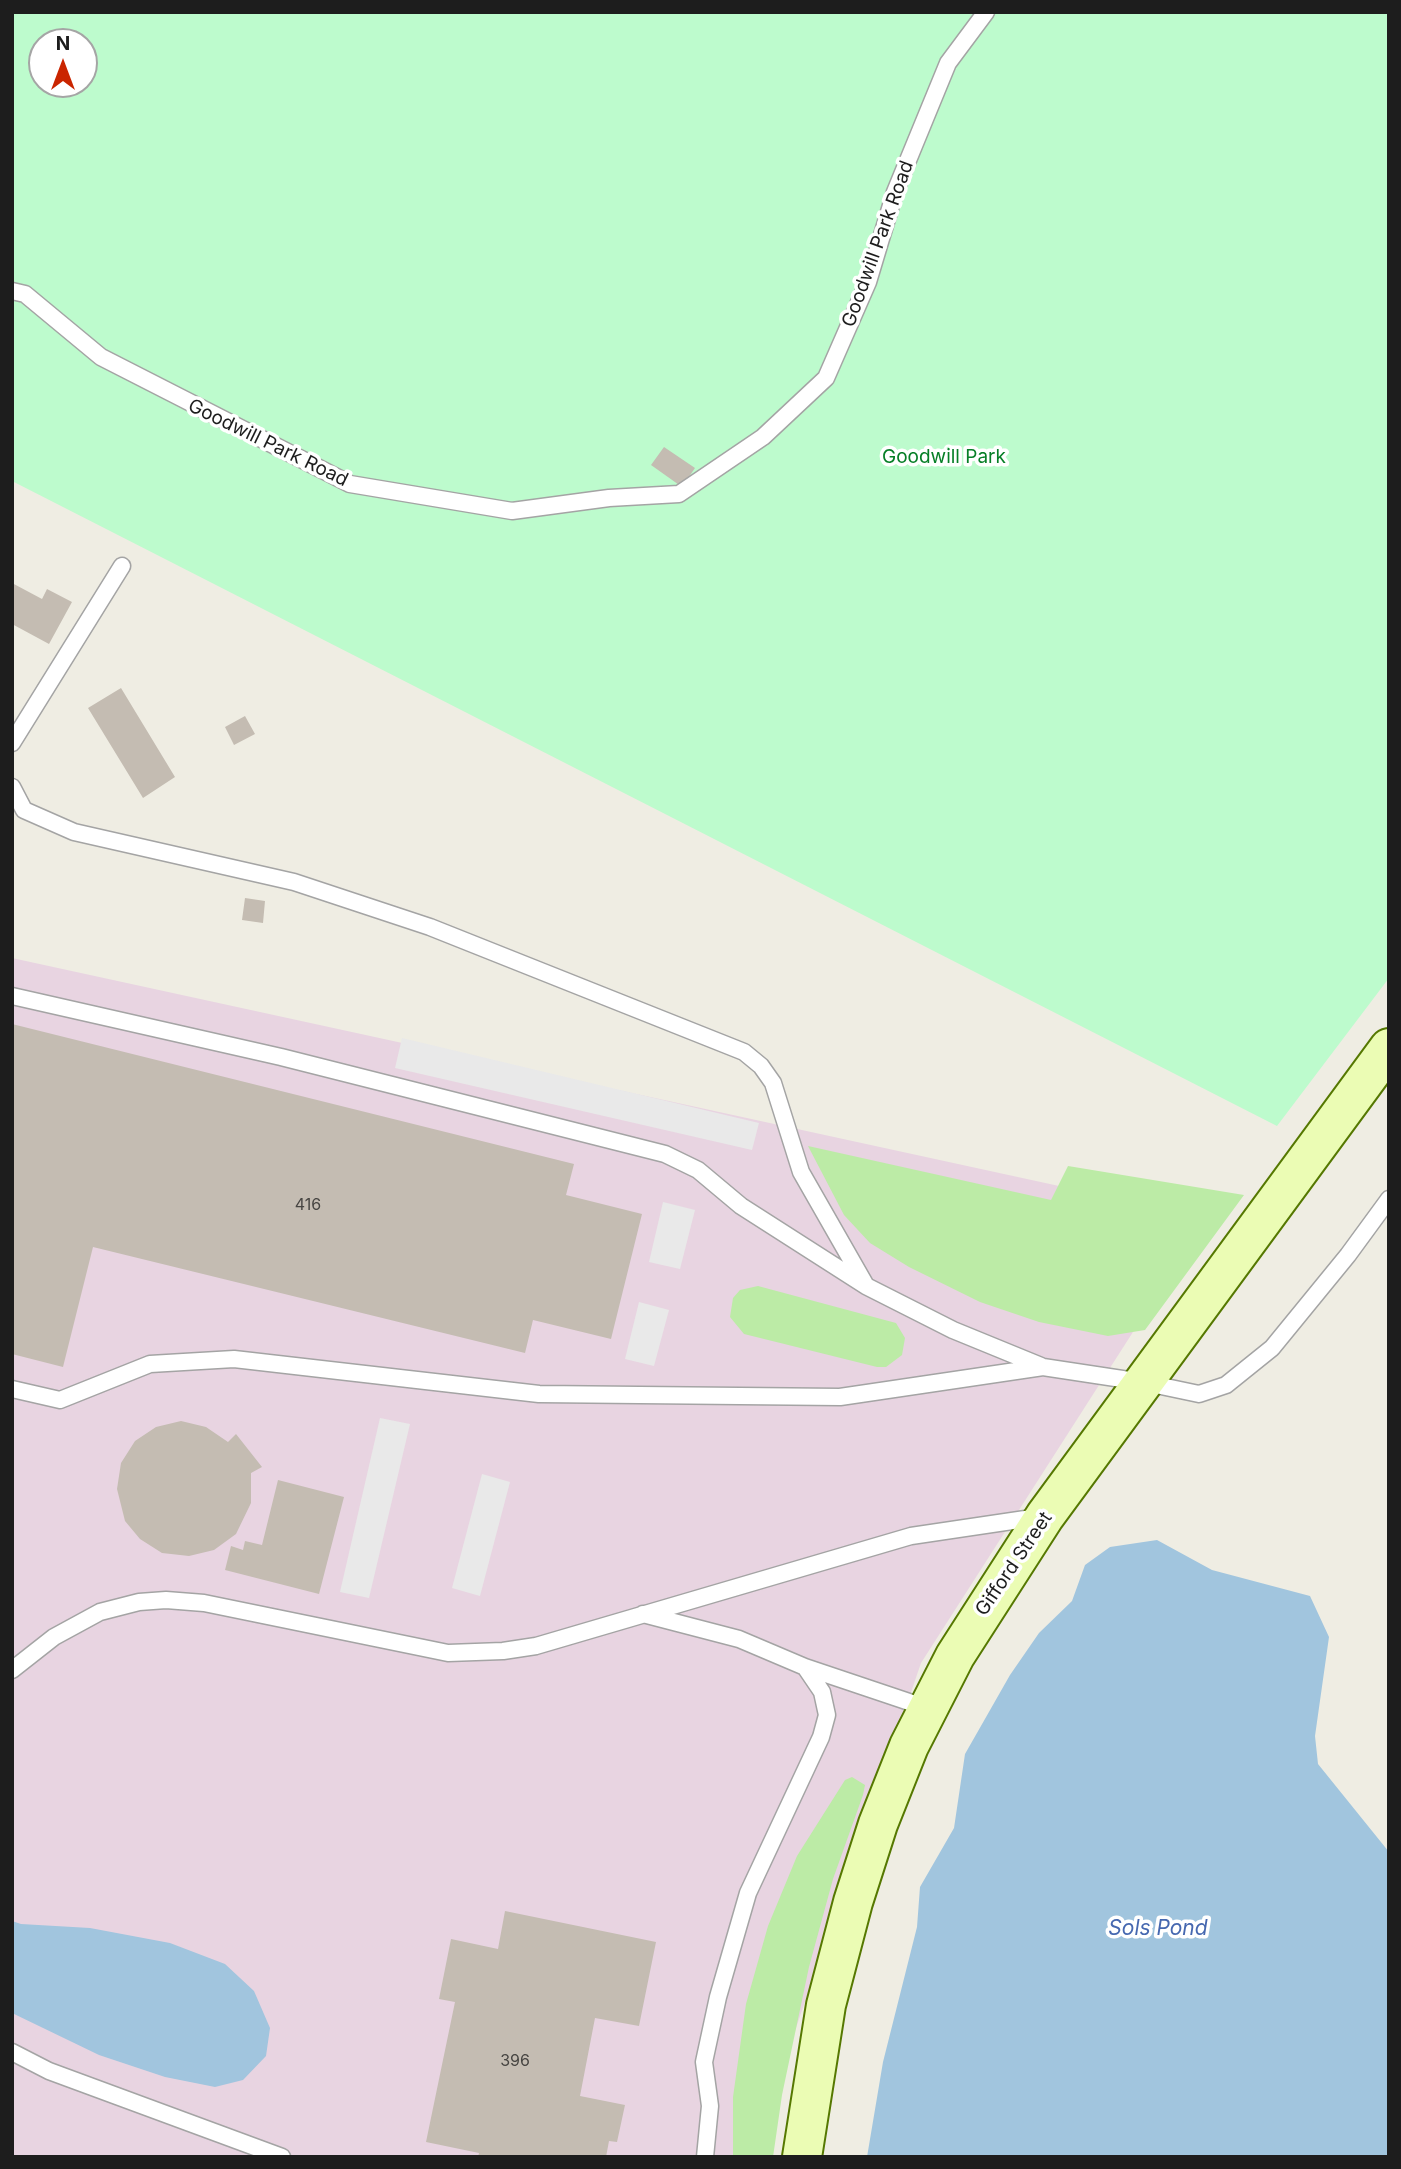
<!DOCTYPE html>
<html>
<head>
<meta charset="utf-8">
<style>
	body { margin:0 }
	#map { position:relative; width:1401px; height:2169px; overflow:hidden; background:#efede3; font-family:Inter,sans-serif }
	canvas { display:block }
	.frame { position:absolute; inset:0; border:14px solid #1d1d1d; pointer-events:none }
	.north { position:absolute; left:28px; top:28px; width:70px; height:70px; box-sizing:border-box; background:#fff; border:2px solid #a5a5a5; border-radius:50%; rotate:0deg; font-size:19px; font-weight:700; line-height:28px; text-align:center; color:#1d1d1d }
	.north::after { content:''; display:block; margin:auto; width:24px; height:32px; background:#ca2500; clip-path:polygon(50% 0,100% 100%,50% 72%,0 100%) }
</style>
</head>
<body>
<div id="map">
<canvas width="1401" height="2169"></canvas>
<div class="frame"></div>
<div class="north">N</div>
</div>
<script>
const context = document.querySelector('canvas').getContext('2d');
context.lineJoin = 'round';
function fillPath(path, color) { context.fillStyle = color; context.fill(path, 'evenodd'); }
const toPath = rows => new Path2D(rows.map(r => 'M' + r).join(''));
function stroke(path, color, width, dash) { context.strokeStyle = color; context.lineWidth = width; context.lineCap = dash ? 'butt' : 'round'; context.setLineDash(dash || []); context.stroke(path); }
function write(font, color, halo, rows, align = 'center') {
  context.font = font + ' Inter,sans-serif'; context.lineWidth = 7; context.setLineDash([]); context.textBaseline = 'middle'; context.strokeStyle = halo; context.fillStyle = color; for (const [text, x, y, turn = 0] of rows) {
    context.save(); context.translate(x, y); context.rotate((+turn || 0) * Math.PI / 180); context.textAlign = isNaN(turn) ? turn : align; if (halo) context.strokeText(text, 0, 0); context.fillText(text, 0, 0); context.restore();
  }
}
const industrial = toPath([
	[12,958,1206,1218,921,1663,760,2133,759,2157,12,2157]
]);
const grass = toPath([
	[808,1146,1051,1200,1068,1166,1244,1195,1145,1330,1108,1336,1039,1322,980,1302,909,1267,870,1243,844,1215],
	[758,1286,896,1323,905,1338,902,1355,886,1367,877,1367,744,1334,730,1317,733,1298,740,1290],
	[852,1777,865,1785,863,1795,833,1879,809,1967,782,2095,773,2157,733,2157,733,2097,746,2004,768,1926,797,1856,845,1780]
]);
const park = toPath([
	[12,12,1389,12,1389,978,1277,1126,12,481],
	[42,42,84,42,84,84,42,84]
]);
const parking = toPath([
	[402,1038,759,1123,752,1150,395,1068],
	[663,1202,695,1210,680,1269,649,1262],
	[639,1302,669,1310,654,1366,625,1359],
	[380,1418,410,1424,369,1598,340,1592],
	[482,1474,510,1482,480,1596,452,1588]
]);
const water = toPath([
	[1157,1540,1212,1570,1310,1596,1329,1637,1315,1736,1318,1764,1389,1852,1389,2157,867,2157,883,2062,917,1927,920,1887,954,1828,965,1754,1010,1675,1039,1633,1072,1601,1085,1565,1110,1547],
	[12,1921,21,1924,90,1928,170,1943,225,1964,254,1991,270,2028,266,2056,243,2080,215,2087,165,2077,99,2055,12,2013]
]);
const building = toPath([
	[664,447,695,468,682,487,651,465],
	[12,583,42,599,47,589,72,602,49,644,12,624],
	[121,688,175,777,143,798,88,708],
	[245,716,255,734,234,745,225,727],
	[245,898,265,901,263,923,242,920],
	[12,1024,574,1164,566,1195,642,1214,611,1339,533,1320,525,1353,93,1247,63,1367,12,1354],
	[181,1421,206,1427,228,1442,236,1434,262,1467,251,1473,251,1503,236,1534,214,1550,189,1556,162,1553,140,1539,125,1521,117,1489,121,1463,135,1441,156,1427],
	[278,1480,344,1497,319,1594,225,1570,231,1546,243,1550,245,1541,262,1545],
	[505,1911,656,1942,639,2026,595,2018,580,2096,625,2105,617,2142,609,2141,606,2157,478,2157,479,2153,426,2142,455,2002,439,1999,451,1939,498,1949]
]);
const lane = toPath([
	[12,291,25,294,101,357,350,484,512,511,609,498,679,494,763,437,826,378,868,282,895,192,948,63,986,12],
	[12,743,122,566],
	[12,787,24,810,74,832,294,882,430,927,744,1052,761,1066,773,1083,801,1172,865,1284],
	[12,996,281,1057,665,1154,698,1170,741,1206,866,1286,953,1330,1041,1366],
	[12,1389,60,1400,150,1364,234,1359,539,1394,840,1397,1043,1367,1142,1382,1199,1394,1226,1385,1272,1348,1348,1255,1389,1199],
	[643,1614,739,1639,805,1667,822,1692,827,1715,821,1737,748,1893,718,1997,704,2062,710,2106,705,2157],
	[805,1667,927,1708],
	[12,1670,54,1637,100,1612,139,1602,166,1600,204,1603,448,1653,503,1651,536,1646,911,1536,1039,1517],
	[12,2052,49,2071,282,2157]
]);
const secondary = toPath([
	[802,2157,826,2005,853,1902,878,1824,909,1746,955,1656,1045,1516,1389,1048]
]);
const numberNames = [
	["416",308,1205],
	["396",515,2061]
];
const streetNames = [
	["Goodwill Park Road",878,244,-70],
	["Goodwill Park Road",268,443,26],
	["Gifford Street",1014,1564,-56]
];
const parkNames = [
	["Goodwill Park",944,457]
];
const waterNames = [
	["Sols Pond",1158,1929]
];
fillPath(industrial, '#e8d4e1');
fillPath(grass, '#bceba6');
fillPath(park, '#bdfbcd');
fillPath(parking, '#e9e9e9');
fillPath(water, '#a1c5de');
fillPath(building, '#c4bcb2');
stroke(lane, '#a4a4a4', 19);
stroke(secondary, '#557801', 42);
stroke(lane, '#fff', 16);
stroke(secondary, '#ebfcb4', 38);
write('16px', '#474542', null, numberNames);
write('19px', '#1d1d1d', '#fff', streetNames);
write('19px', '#077f27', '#fff', parkNames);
write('italic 21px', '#4668b0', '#fff', waterNames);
</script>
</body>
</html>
